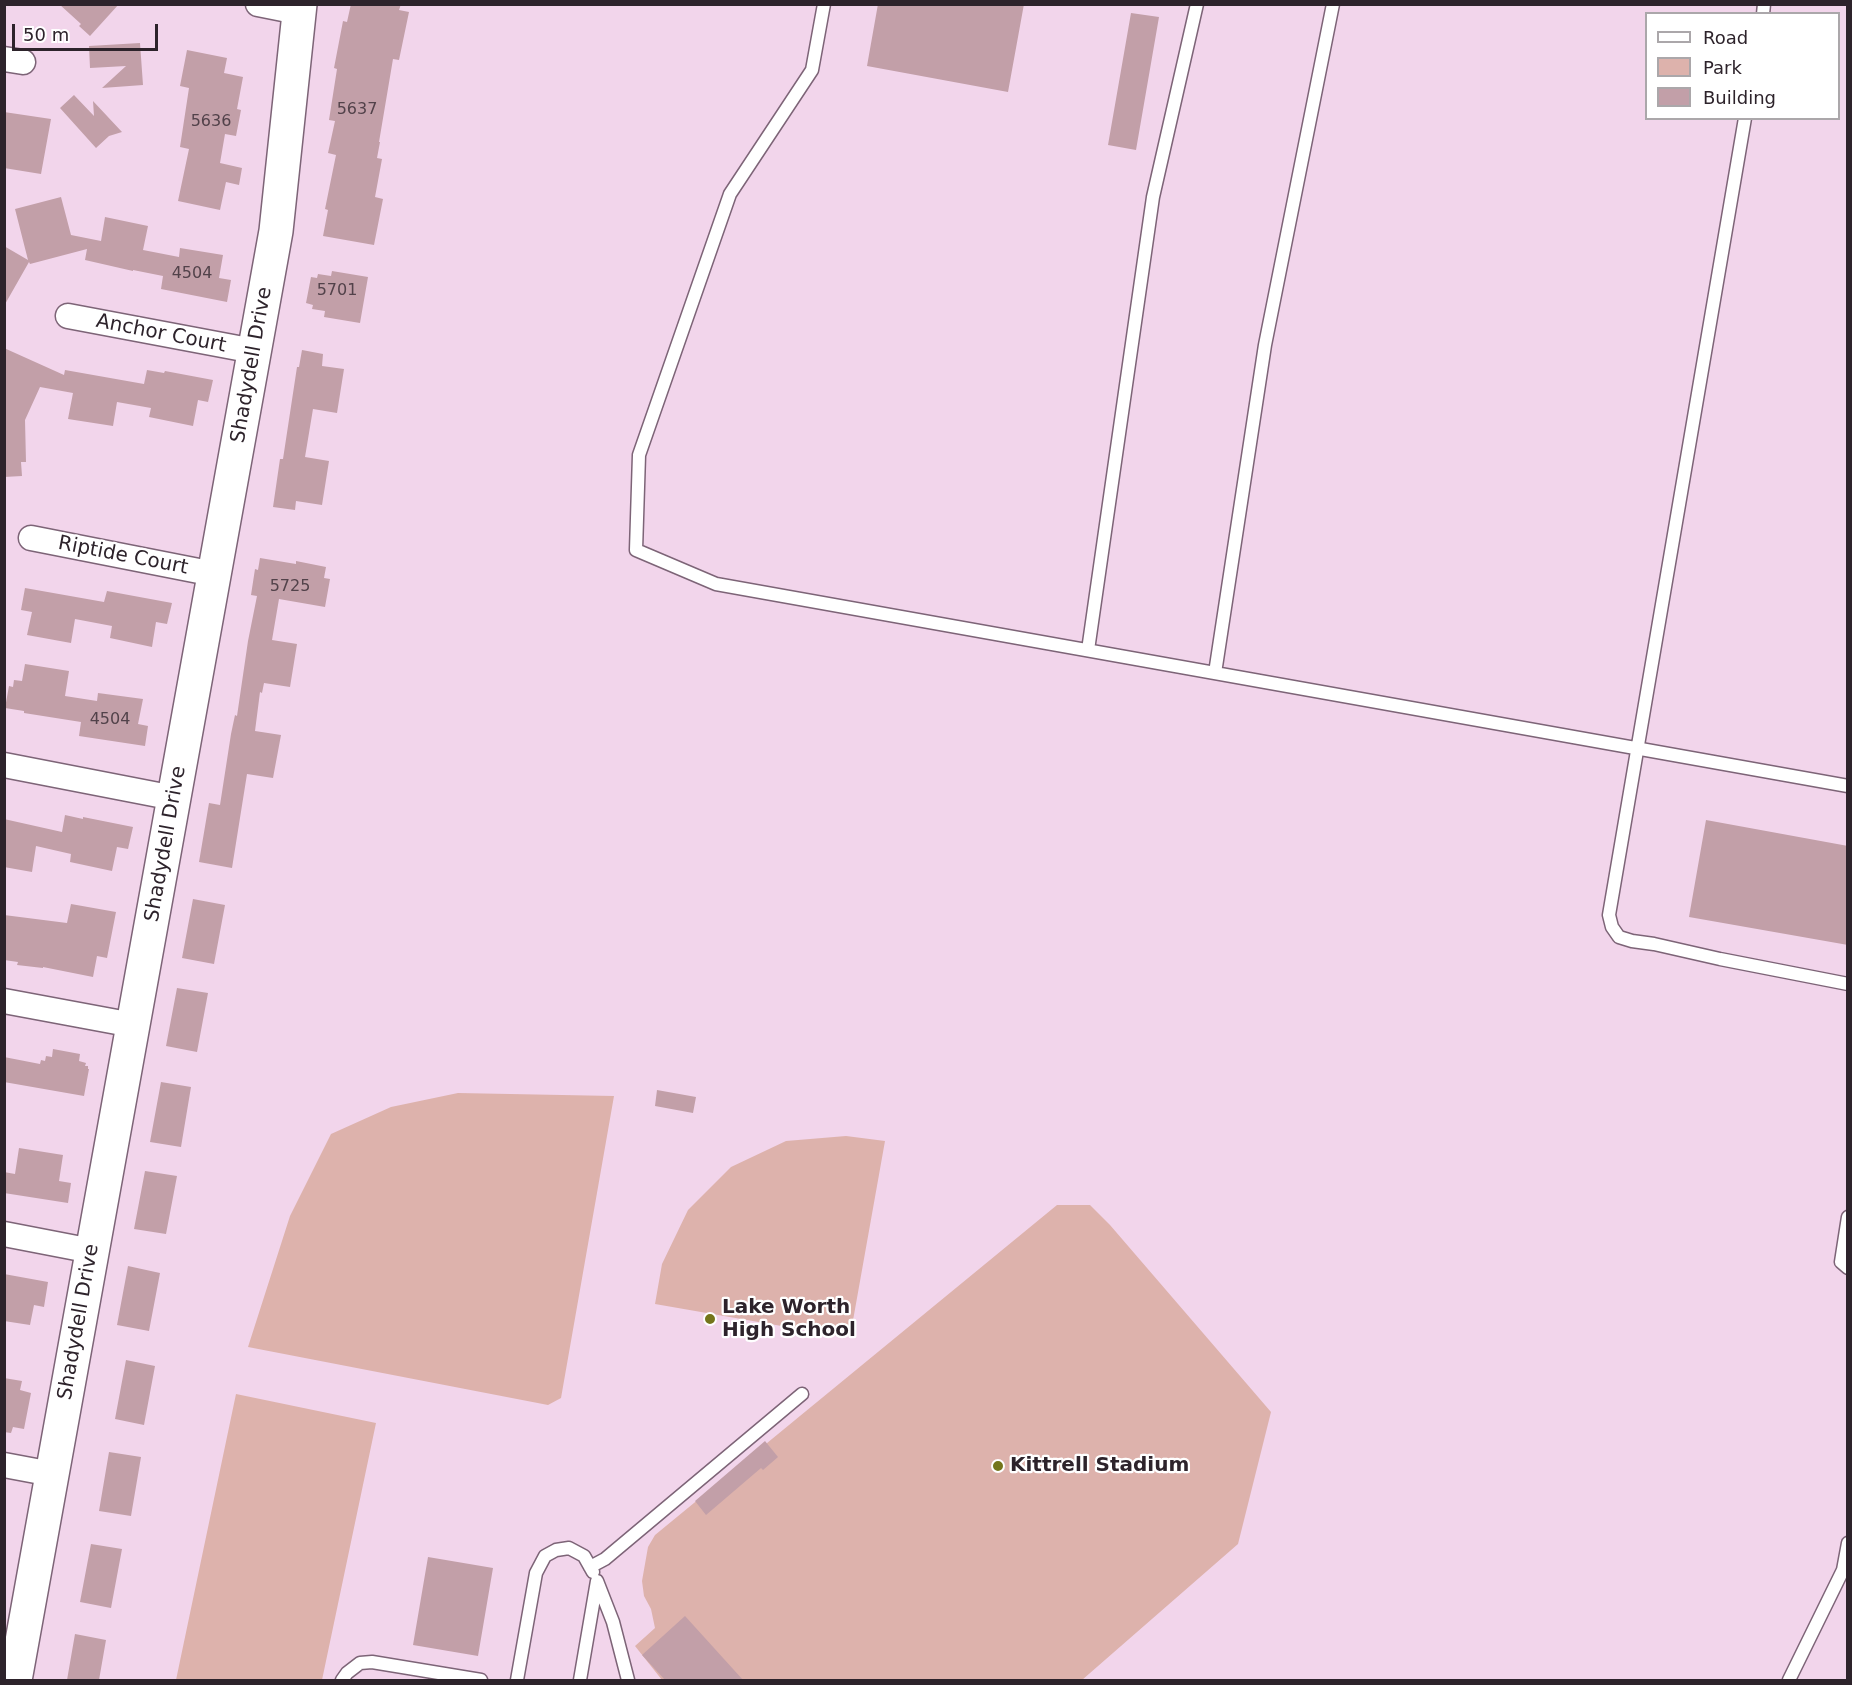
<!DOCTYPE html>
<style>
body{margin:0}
#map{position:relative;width:1852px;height:1685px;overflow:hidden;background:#f2d5eb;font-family:"DejaVu Sans",sans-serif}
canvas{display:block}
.frame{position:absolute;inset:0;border:6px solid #2d232b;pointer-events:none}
.legend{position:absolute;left:1645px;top:12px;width:195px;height:108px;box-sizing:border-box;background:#fff;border:2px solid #aba7aa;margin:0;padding:8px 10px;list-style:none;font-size:18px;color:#2d232b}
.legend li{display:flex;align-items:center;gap:12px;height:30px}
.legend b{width:30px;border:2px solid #aba7aa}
.scale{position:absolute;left:12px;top:24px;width:146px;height:27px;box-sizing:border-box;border:3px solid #2d232b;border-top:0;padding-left:8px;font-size:18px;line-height:21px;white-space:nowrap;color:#2d232b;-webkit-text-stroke:4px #fff;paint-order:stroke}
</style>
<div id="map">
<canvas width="1852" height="1685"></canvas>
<div class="frame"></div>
<ul class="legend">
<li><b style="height:8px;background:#fff"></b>Road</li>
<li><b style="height:16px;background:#ddb2ac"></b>Park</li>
<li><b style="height:16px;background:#c29fa8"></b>Building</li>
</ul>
<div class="scale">50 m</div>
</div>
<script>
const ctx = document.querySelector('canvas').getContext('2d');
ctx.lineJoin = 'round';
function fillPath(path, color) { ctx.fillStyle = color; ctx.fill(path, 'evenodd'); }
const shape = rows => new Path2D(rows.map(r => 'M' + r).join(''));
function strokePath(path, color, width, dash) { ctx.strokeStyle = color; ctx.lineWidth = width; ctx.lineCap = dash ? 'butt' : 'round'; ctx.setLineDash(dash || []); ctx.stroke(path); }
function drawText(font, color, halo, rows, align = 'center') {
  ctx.font = font + ' "DejaVu Sans",sans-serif'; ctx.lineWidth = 4.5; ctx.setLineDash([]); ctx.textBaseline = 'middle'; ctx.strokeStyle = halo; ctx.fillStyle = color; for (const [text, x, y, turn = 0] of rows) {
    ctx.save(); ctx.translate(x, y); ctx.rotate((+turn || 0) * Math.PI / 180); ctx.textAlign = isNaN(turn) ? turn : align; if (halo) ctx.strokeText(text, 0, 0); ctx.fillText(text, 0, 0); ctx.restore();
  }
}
const green = shape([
 [458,1093,614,1096,561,1398,548,1405,248,1347,290,1216,331,1134,391,1107],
 [846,1136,885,1141,852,1326,839,1336,655,1304,662,1264,688,1210,731,1167,786,1141],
 [1057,1205,1090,1205,1110,1225,1271,1412,1238,1544,1082,1680,662,1680,635,1646,655,1628,651,1609,644,1596,642,1581,648,1547,655,1535],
 [236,1394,376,1423,322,1680,176,1680]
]);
const building = shape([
 [59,4,119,4,90,36,79,26,81,24],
 [351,4,401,4,399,10,409,12,399,60,393,59,379,142,380,142,377,158,382,159,375,197,383,199,374,245,323,236,328,210,325,209,336,155,328,153,335,121,329,120,337,69,334,68,343,21,347,22],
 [878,4,1024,4,1008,92,867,66],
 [1131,13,1159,17,1136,150,1108,145],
 [140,43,143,85,102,88,126,66,90,68,89,46],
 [187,50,227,58,224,73,243,77,237,109,241,110,236,136,225,134,220,163,242,168,239,185,226,182,220,210,178,201,189,149,180,147,189,88,180,86],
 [74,95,94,116,93,101,122,132,109,136,96,148,60,108],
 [4,112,51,119,41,174,4,168],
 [61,197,71,235,101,241,105,217,148,226,143,250,179,257,180,248,223,255,219,278,231,280,227,302,161,289,163,276,133,270,133,271,85,260,87,249,30,264,29,262,4,306,4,246,28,260,15,209],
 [332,271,368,277,360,323,324,317,325,311,312,309,313,305,306,303,311,277,317,278,318,274,331,276],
 [4,348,64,375,65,370,144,384,147,370,164,373,165,371,213,380,208,402,198,400,193,426,149,417,151,408,117,402,113,426,68,419,73,393,40,387,25,420,26,462,21,462,22,476,4,477],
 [302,350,323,354,322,366,344,369,337,413,313,409,305,457,329,461,322,505,296,501,295,510,273,507,280,459,283,459,297,367,299,367],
 [260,558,296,564,296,561,326,567,324,578,330,579,325,607,279,599,272,640,297,644,290,687,264,683,262,693,260,692,255,731,281,735,273,778,247,774,232,868,199,862,209,803,220,805,231,734,235,715,237,716,248,641,257,596,251,595,255,569,258,570],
 [25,588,104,602,107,591,172,603,167,624,156,622,152,647,110,638,112,626,75,619,71,643,27,635,32,612,21,610],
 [25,664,69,671,65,696,97,701,98,693,143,699,138,724,148,726,145,746,79,736,81,722,24,713,24,711,5,708,9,686,13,687,14,680,22,681],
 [65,815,83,819,83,817,133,827,128,849,117,847,112,871,70,862,71,854,36,846,32,872,4,867,4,819,62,832],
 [1706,820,1848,846,1848,945,1689,917],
 [193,899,225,905,214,964,182,958],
 [71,904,116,912,107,958,97,956,93,977,43,967,43,968,17,965,18,962,4,960,4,915,67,923],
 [177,988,208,993,197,1052,166,1046],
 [53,1049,80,1054,79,1061,86,1063,85,1066,88,1066,88,1069,89,1069,84,1096,4,1082,4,1057,40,1064,41,1060,45,1061,46,1056,52,1057],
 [161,1082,191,1087,181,1147,150,1142],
 [657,1090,696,1097,693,1113,655,1106],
 [19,1148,63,1155,59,1181,71,1183,68,1203,4,1193,4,1172,15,1174],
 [145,1171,177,1176,166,1234,134,1229],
 [128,1266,160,1273,149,1331,117,1325],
 [4,1274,48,1282,44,1307,34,1305,30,1325,4,1321],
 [126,1360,155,1366,144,1425,115,1419],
 [4,1378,22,1381,20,1390,31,1393,24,1429,13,1427,11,1433,4,1432],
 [765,1441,778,1457,763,1470,761,1468,706,1515,695,1501],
 [109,1452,141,1457,131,1516,99,1511],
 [91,1544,122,1549,111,1608,80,1602],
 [428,1557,493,1568,478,1656,413,1645],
 [685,1616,743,1680,665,1680,642,1655],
 [75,1634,106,1640,99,1680,67,1680]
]);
const lane = shape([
 [824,4,812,70,730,194,639,455,636,550,716,584,1848,786],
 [1763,14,1764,4],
 [1745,118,1609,915,1612,927,1619,937,1632,941,1654,944,1720,959,1848,984],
 [1088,650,1153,197,1197,4],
 [1215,673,1265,345,1333,4],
 [1848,1217,1841,1262,1848,1268],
 [590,1567,605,1559,802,1394],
 [342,1680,347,1673,360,1663,372,1662,481,1680],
 [517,1680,536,1573,545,1556,556,1550,569,1548,584,1556,593,1572],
 [580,1680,597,1581,613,1622,628,1680],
 [1789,1680,1843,1570,1848,1543]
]);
const street = shape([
 [258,4,298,12],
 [4,59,23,62],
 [68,316,254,351],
 [31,538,214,574],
 [4,765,174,798],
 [4,1001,133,1025],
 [4,1234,92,1251],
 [4,1465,52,1474]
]);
const secondary = shape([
 [15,1680,276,231,300,4]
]);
const markers = [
 [710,1319,6,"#74751b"],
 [998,1466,6,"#74751b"]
];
const numberNames = [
 ["5637",357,110],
 ["5636",211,122],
 ["4504",192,274],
 ["5701",337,291],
 ["5725",290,587],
 ["4504",110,720]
];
const streetNames = [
 ["Anchor Court",161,334,11],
 ["Shadydell Drive",252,365,-80],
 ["Riptide Court",123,556,11],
 ["Shadydell Drive",166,844,-80],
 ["Shadydell Drive",79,1322,-80]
];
const poiNames = [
 ["Lake Worth",722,1308],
 ["High School",722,1331],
 ["Kittrell Stadium",1010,1466]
];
fillPath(green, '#ddb2ac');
fillPath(building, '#c29fa8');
strokePath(lane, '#7d6477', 15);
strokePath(street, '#7d6477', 27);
strokePath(secondary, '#7d6477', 36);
strokePath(lane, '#fff', 12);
strokePath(street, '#fff', 24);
strokePath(secondary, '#fff', 33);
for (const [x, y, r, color] of markers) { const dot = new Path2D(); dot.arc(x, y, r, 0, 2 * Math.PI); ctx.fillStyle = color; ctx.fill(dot); strokePath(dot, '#fff', 2); }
drawText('16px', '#52424a', null, numberNames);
drawText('20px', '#2d232b', '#fff', streetNames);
drawText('bold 20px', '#2d232b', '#fff', poiNames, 'left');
</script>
